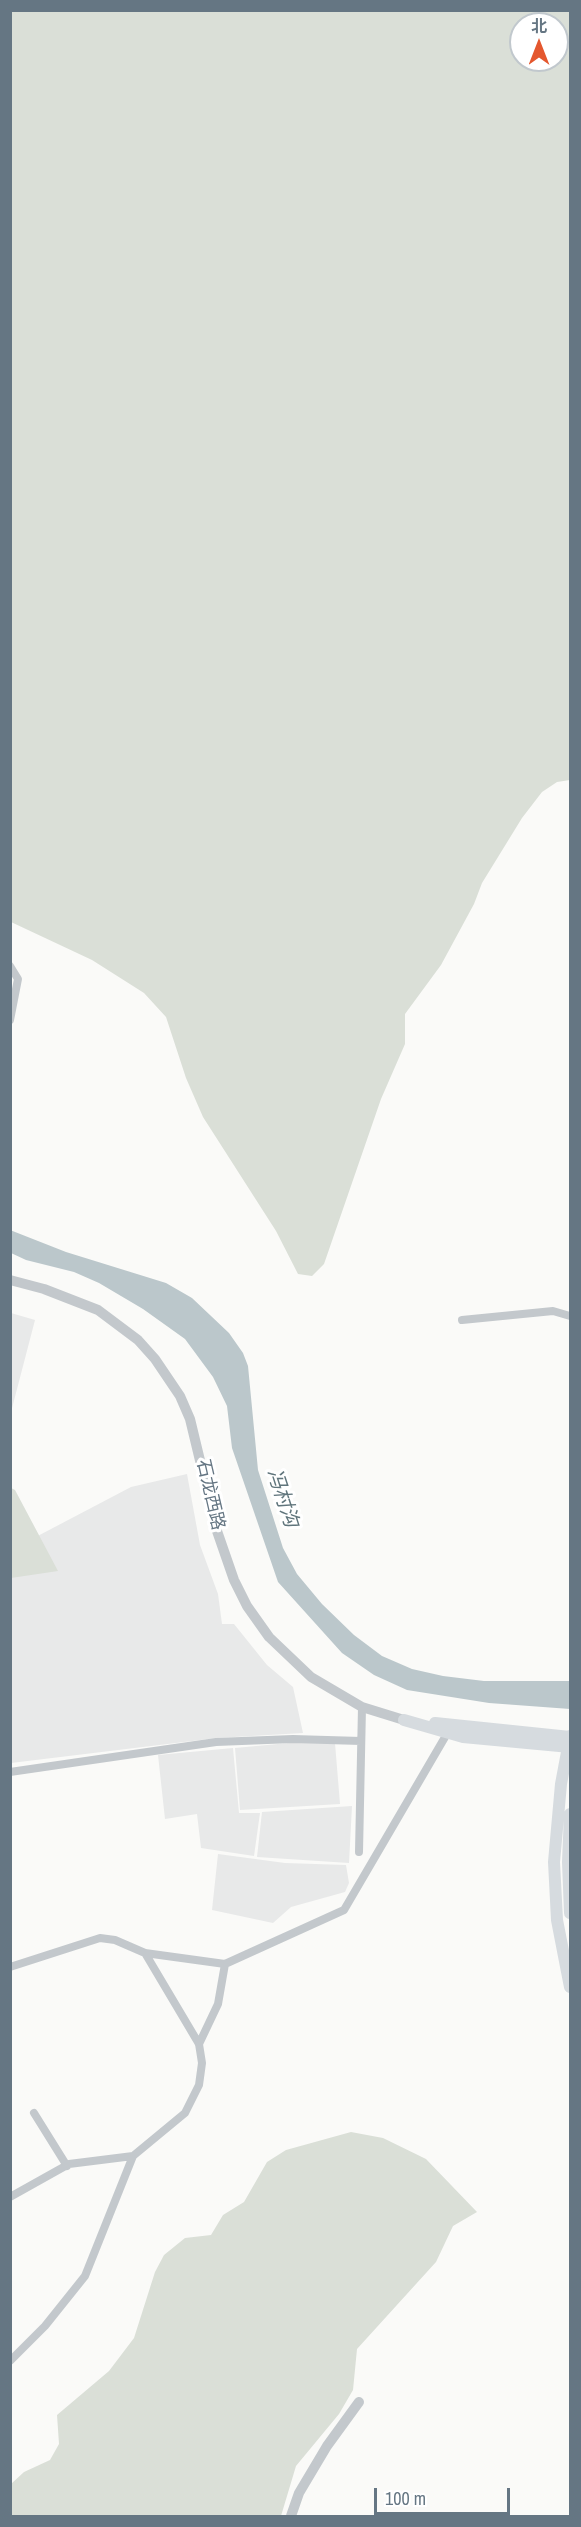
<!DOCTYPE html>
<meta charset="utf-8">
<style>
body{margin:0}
#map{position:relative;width:581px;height:2527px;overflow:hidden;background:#fafaf8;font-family:"Archivo Narrow","Noto Sans SC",sans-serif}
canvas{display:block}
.frame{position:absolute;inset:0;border:12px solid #657683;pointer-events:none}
.north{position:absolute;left:509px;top:12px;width:60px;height:60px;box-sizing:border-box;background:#fff;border:2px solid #c1c8cd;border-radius:50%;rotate:0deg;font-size:16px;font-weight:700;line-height:24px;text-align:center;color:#657683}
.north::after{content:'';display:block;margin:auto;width:21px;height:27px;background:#e4572e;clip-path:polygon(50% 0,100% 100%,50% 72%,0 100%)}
.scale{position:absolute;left:374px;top:2488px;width:136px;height:27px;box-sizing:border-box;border:3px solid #657683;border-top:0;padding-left:8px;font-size:18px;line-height:21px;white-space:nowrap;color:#657683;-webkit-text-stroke:4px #fff;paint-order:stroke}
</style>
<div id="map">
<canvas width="581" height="2527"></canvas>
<div class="frame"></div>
<div class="north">北</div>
<div class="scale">100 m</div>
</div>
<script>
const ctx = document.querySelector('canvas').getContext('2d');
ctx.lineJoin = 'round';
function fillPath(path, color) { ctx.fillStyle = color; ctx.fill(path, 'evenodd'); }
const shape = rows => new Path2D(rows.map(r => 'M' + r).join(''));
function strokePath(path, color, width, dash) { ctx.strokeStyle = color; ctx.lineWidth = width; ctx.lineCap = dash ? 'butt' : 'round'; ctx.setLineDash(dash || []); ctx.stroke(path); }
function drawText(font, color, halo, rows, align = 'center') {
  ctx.font = font + ' "Archivo Narrow","Noto Sans SC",sans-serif'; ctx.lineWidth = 6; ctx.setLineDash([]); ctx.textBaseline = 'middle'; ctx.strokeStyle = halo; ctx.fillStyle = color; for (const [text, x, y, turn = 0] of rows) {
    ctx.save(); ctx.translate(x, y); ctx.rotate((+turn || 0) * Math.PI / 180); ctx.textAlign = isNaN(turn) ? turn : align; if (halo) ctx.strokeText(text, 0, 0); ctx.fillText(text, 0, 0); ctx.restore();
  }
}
const built = shape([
 [11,1313,35,1320,11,1412,10,1313],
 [187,1474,200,1545,218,1594,222,1624,234,1624,267,1665,293,1687,303,1733,217,1738,11,1763,11,1550,131,1487],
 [299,1742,335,1743,340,1804,240,1810,235,1748],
 [233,1748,239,1813,260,1813,254,1856,201,1848,197,1814,165,1819,158,1755],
 [352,1806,349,1863,257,1857,262,1812],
 [218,1854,285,1863,346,1865,349,1883,345,1892,291,1907,273,1923,212,1910]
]);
const green = shape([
 [10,11,570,11,570,780,557,782,542,792,522,818,482,883,474,904,441,965,405,1014,405,1044,381,1099,324,1264,312,1276,298,1274,276,1231,203,1117,186,1078,166,1017,144,993,92,960,11,922],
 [521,24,557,24,557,60,521,60],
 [11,1488,15,1490,58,1571,11,1578],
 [351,2132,383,2138,426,2159,477,2212,453,2226,436,2262,357,2349,353,2390,339,2414,296,2466,281,2516,11,2516,11,2484,24,2472,50,2460,59,2444,57,2415,109,2371,134,2338,155,2272,164,2255,185,2238,211,2235,223,2215,244,2202,267,2162,286,2150]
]);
const water = shape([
 [10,1230,66,1252,166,1283,192,1298,229,1333,243,1353,248,1366,258,1470,283,1548,297,1574,322,1604,354,1635,382,1656,412,1669,443,1676,484,1681,570,1681,570,1709,489,1703,407,1690,374,1675,342,1653,278,1582,232,1448,227,1406,213,1377,185,1339,143,1309,99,1283,74,1272,26,1260,11,1253]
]);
const minor = shape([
 [10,966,18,979,10,1020],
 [462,1320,553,1311,570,1316],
 [10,1772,216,1742,293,1739,361,1741],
 [359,1852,362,1707],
 [225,1964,344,1910,448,1732],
 [10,1967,100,1938,115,1940,145,1953,225,1964,218,2004,199,2044],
 [34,2113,67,2166],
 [10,2197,69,2164,133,2156],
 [10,2361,45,2326,85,2276,133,2156,185,2113,199,2085,202,2063,199,2044,145,1953]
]);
const tertiary = shape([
 [10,1280,44,1289,98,1310,138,1340,155,1359,180,1396,190,1419,217,1531,234,1580,247,1606,269,1637,311,1677,362,1707,404,1720],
 [291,2516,299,2493,327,2446,359,2402]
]);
const secondary = shape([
 [404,1720,463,1737,570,1747],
 [435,1723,570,1737],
 [570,1736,561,1784,554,1862,557,1920,570,1987],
 [570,1814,568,1862,570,1913]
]);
const streetNames = [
 ["石龙西路",210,1495,77]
];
const waterNames = [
 ["冯村沟",282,1498,72]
];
fillPath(built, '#e8e9e9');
fillPath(green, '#dadfd7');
fillPath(water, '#bbc7cb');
strokePath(minor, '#c3c8cc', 8);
strokePath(tertiary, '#c3c8cc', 10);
strokePath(secondary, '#d6dbdf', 12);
drawText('18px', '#657683', '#fff', streetNames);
drawText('italic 20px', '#60757c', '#fff', waterNames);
</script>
